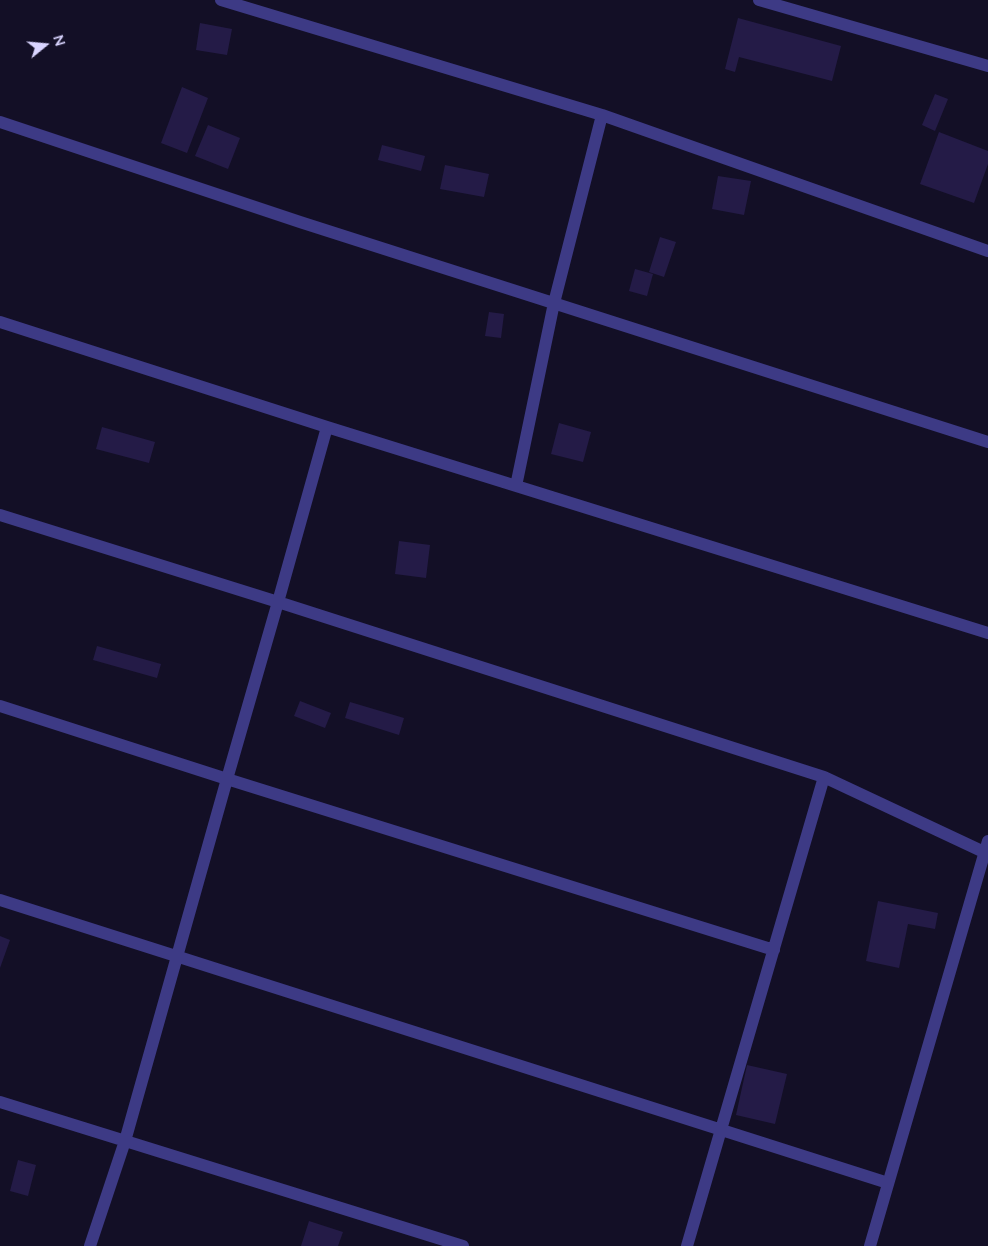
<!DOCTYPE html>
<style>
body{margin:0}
#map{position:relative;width:988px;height:1246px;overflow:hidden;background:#130f26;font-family:Lato,sans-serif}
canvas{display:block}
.north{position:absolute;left:20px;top:20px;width:50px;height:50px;-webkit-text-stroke:4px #130f26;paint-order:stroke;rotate:73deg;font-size:14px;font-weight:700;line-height:20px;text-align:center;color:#d9d4ff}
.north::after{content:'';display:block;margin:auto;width:18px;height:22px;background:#d9d4ff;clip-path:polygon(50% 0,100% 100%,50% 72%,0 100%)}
</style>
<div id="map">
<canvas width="988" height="1246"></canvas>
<div class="north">N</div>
</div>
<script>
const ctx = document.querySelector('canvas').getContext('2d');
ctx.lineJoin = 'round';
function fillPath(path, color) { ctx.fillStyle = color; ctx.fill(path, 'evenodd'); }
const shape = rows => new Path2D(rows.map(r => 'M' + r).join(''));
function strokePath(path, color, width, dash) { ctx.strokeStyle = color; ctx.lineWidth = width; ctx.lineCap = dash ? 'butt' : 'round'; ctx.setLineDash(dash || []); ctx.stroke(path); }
const building = shape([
 [738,18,841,46,832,81,739,57,735,72,725,69],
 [200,23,232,29,227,55,196,50],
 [182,87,208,98,187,153,161,143],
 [935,94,948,99,935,131,922,125],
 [208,125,240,138,228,169,195,156],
 [939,132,988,151,988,164,974,203,920,184],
 [382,145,425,156,421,171,378,160],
 [445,165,489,174,484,197,440,189],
 [718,176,751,181,744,215,712,209],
 [660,237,676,242,664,277,649,272],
 [635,269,653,274,647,296,629,291],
 [489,312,504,314,501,338,485,336],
 [559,423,591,432,583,462,551,454],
 [102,427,155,442,149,463,96,449],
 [399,541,430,545,426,578,395,574],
 [97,646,161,664,157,678,93,660],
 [300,701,331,713,325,728,294,716],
 [350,702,404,718,399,735,345,718],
 [878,901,938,913,935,929,908,924,899,968,866,961],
 [0,936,10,940,0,968],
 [747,1065,787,1074,775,1124,736,1115],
 [18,1160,36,1165,28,1196,10,1191],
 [309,1221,343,1232,338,1246,301,1246]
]);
const minor = shape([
 [221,0,602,115,988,251],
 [759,0,988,66],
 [0,122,300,222,988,442],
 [0,322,327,427,988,633],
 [516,486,554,303,602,115],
 [0,515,278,602,824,777,988,854],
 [0,706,227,779,774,950],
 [0,900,888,1183],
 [0,1102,463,1246],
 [90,1246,125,1141,227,779,278,602,327,427],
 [687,1246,824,777],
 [870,1246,988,841]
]);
fillPath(building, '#241b47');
strokePath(minor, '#3d3a85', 12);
</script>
